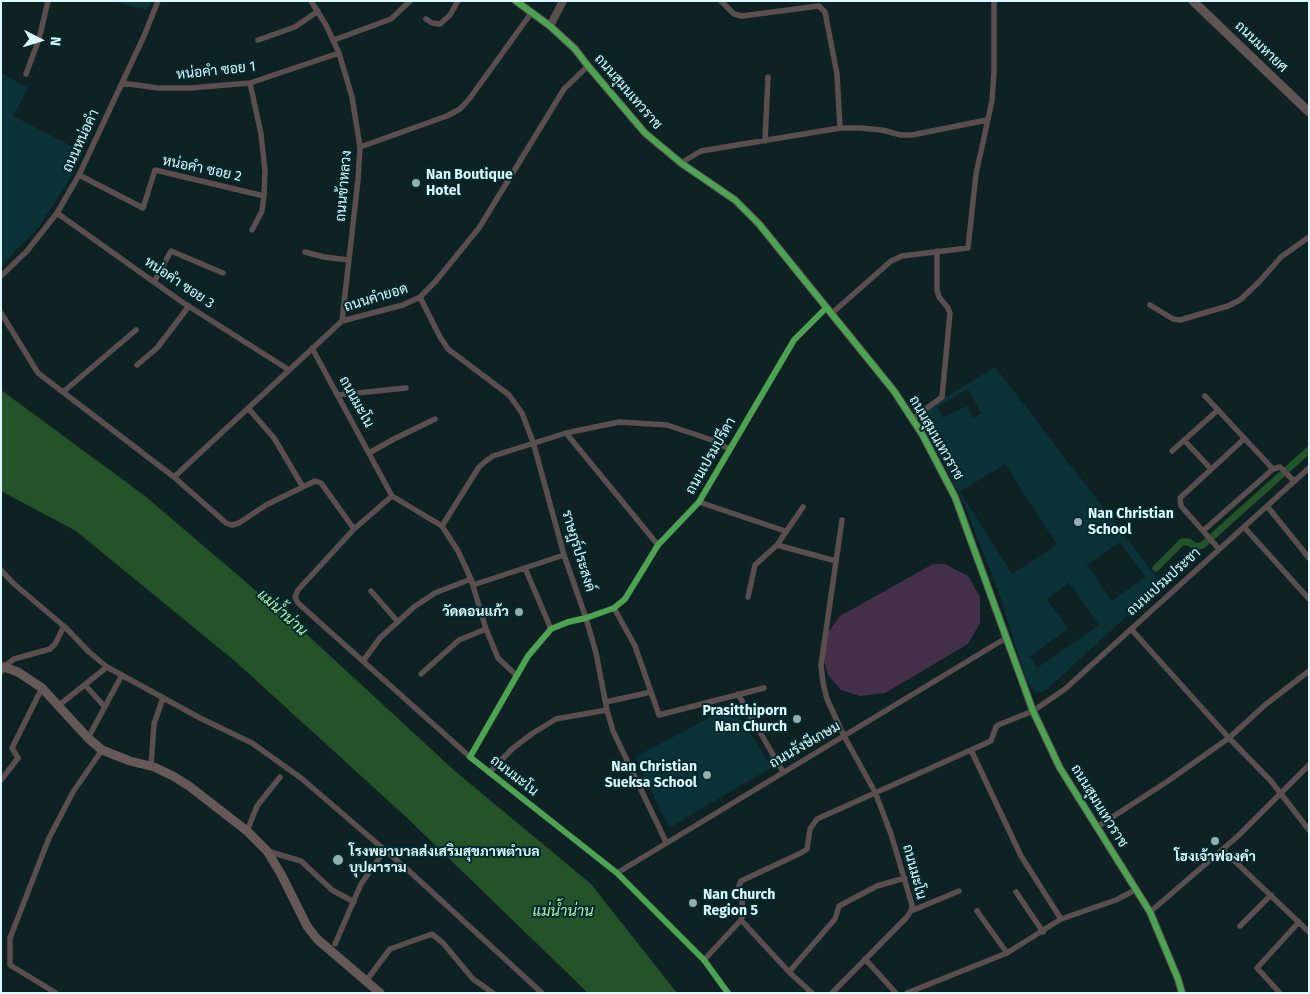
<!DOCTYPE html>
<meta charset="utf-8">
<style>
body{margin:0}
#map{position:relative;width:1310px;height:994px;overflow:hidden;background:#0e2224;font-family:"Fira Sans",sans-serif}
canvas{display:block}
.frame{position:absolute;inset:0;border:2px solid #dcf9fd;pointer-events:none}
.north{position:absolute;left:15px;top:15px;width:50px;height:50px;-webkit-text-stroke:4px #042a2e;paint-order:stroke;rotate:95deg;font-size:14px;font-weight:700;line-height:20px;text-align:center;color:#dcf9fd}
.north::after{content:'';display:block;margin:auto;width:18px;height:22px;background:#dcf9fd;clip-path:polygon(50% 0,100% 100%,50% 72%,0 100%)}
</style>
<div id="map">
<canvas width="1310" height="994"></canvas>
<div class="frame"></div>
<div class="north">N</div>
</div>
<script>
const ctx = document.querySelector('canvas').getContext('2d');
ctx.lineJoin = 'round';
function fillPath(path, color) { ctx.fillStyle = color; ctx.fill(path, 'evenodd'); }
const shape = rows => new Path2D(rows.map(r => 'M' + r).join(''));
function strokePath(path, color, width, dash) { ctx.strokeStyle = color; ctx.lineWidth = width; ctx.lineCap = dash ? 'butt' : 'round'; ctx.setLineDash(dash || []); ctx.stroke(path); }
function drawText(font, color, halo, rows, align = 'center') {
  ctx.font = font + ' "Fira Sans",Sarabun,sans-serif'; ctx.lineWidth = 4; ctx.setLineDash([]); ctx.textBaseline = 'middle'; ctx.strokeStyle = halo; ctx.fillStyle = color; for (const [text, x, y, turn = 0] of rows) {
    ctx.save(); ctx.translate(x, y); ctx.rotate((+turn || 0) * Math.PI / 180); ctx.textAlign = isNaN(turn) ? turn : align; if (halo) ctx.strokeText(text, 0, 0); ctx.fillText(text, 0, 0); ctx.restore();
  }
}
const built = shape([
 [113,1,151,1,147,10],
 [1,73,28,88,13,116,83,152,72,175,39,227,1,266],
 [995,367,1162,584,1044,692,1035,692,1027,682,1000,596,964,503,943,462,915,416],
 [968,389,981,413,973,418,967,406,943,418,937,407],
 [1005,464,1057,545,1012,574,960,492],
 [1120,542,1145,577,1112,601,1087,565],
 [1069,583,1099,625,1037,668,1030,656,1068,629,1047,599],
 [732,706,772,767,669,828,635,757]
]);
const green = shape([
 [933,564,945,564,968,576,980,597,980,623,968,644,885,693,860,696,841,690,828,675,823,657,826,635,840,616]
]);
const water = shape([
 [1,390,145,496,302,630,456,772,591,884,677,993,588,993,405,816,236,662,76,531,1,491]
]);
const canal = shape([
 [1156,568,1182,542,1189,542,1196,547,1203,545,1309,450]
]);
const minor = shape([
 [311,1,326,25,339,53,352,97,360,147,358,180,342,321],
 [721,1,734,14,742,16,819,6,825,12,837,74,840,128],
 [426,19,432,23,440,24,450,15,458,1],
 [258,40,295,27,318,11],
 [334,40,391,19,410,1],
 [26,74,39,39,48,1],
 [122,83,158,88,190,88,250,83,339,53],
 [250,83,261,134,265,171,264,196,262,211,252,230],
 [765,141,768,77],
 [360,147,447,116,460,109,470,98,532,12],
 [681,163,701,151,840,128,860,128,882,130,901,135,912,135,987,120],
 [79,175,143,208,155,170,264,196],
 [57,213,182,302,289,370],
 [305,252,324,257,349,260],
 [1,276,27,251,57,213,79,175,144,36,158,1],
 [154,282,171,251,223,273],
 [420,297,440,337,448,349,509,395,522,413,533,442,564,555,586,618,596,653,607,710,613,731,666,842],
 [1150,305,1173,319,1180,320,1228,306,1240,300,1259,282,1281,257,1309,237],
 [1,313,38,373,174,477,226,523,232,525,239,523,266,505,315,481,321,483,354,529],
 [831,314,891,261,902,256,968,248,976,174,992,101,994,71,994,1],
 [312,348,392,496,442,526,458,551,471,579,486,629,498,658,516,675],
 [137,365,157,348,189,306],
 [63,392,136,330],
 [337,395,406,388],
 [1205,396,1273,469],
 [248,408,274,438,303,487],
 [912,419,942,397,950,313,948,308,939,297,937,290,937,251],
 [566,433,658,545],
 [1184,440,1211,469],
 [1172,451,1218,410],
 [369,453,394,439,435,419],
 [174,477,342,321,403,305,420,297,435,282,479,228,564,89,588,66],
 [392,496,354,529,298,590,295,597,298,603,470,757],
 [699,502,785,531],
 [1267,506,1309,558],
 [442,526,479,467,486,461,493,456,566,433,619,422,667,425,712,440,729,449],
 [1244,527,1309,599],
 [1203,531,1273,469,1280,467,1294,481],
 [777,545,836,561],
 [1219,549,1181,506,1180,498,1244,439],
 [525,568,551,629],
 [1,570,13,583,66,628,89,652,107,667,200,718,252,743,301,778,408,870,542,993],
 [473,585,564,555],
 [371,591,398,622],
 [748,597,755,565,777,545,803,507],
 [614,608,635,646,659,715,764,688],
 [1131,629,1229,738,1271,781,1309,830],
 [363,661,380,638,414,607,435,593,471,579],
 [1,672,4,667,14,659,50,649,55,644,64,626],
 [421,674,459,640,486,629],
 [85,685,105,707],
 [738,694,783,772],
 [606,702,651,692],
 [58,706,107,667],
 [88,738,122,675],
 [971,750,1021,856,1061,919],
 [151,766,154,724,163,698],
 [489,773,512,749,533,733,556,719,607,710],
 [1,780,18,758,12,748,42,688],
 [1097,827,1168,781,1229,738,1265,705,1309,671],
 [247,831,257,806,280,777],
 [1223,850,1309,932],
 [267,851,301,861,332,890,354,902],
 [617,873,1006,638],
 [1016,892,1043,932],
 [911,911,959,891],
 [977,911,1007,953],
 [1150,912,1238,836,1309,765],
 [741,920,789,972,812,993],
 [1240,926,1271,895],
 [335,944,361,884,385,850],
 [865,959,896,993],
 [704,960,741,920,744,913,739,886,741,881,801,853,807,849,810,829,817,819,991,741,996,727,998,725,1033,711,1065,689,1309,468],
 [789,972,835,919,839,906,877,886,905,878],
 [366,981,390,949,432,934,443,943,473,979,493,993],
 [56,993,10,965,10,938,49,838,73,792,102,750],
 [728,993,704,960,617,873,470,757,528,656,551,629,568,622,586,618,614,608,625,599,658,545,699,502,794,340,826,308],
 [832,993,906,918,911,911,912,905,891,834,875,792,844,736,827,699,823,683,821,665,842,520],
 [907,993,1007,953,1061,919,1116,900,1137,889],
 [1280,993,1257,968,1299,922]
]);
const tertiary = shape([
 [516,1,550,26,575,49,588,66,645,133,681,163,735,200,759,224,894,391,922,434,955,497,1033,711,1060,768,1150,912,1178,979,1182,993],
 [550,26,563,1]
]);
const secondary = shape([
 [1,666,18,672,42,688,88,738,102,750,130,761,154,767,173,776,189,786,247,831,267,851,281,874,307,926,317,939,380,993]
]);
const primary = shape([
 [1193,1,1309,112]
]);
const cycleway = shape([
 [516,1,550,26,575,49,588,66,645,133,681,163,735,200,759,224,894,391,922,434,955,497,1033,711,1060,768,1150,912,1178,979,1182,993],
 [728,993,704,960,617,873,470,757,528,656,551,629,568,622,586,618,614,608,625,599,658,545,699,502,794,340,826,308]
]);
const markers = [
 [416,183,5,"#94aeb1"],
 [1078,522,5,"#94aeb1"],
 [519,612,5,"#94aeb1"],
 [797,719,5,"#94aeb1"],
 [707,775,5,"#94aeb1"],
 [1215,841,5,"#94aeb1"],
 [338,860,6,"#94aeb1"],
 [693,903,5,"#94aeb1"]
];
const streetNames = [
 ["ถนนมหายศ",1261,47,44],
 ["หน่อคำ ซอย 1",216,71,-6],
 ["ถนนสุมนเทวราช",628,92,49],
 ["ถนนหน่อคำ",81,141,-65],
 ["หน่อคำ ซอย 2",202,169,12],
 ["ถนนข้าหลวง",344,186,-85],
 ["หน่อคำ ซอย 3",179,283,34],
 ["ถนนคำยอด",376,298,-17],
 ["ถนนมะโน",356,402,61],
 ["ถนนสุมนเทวราช",936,438,60],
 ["ถนนเปรมปรีดา",711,456,-60],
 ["ราษฎร์ประสงค์",578,551,73],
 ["ถนนเปรมประชา",1164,582,-42],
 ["ถนนรังษีเกษม",805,745,-30],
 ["ถนนมะโน",514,776,38],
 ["ถนนสุมนเทวราช",1099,806,58],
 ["ถนนมะโน",914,872,75]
];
const poiNames = [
 ["Nan Boutique",426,175],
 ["Hotel",426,191],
 ["Nan Christian",1088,514],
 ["School",1088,530],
 ["วัดดอนแก้ว",509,612,"right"],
 ["Prasitthiporn",787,711,"right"],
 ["Nan Church",787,727,"right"],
 ["Nan Christian",697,767,"right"],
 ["Sueksa School",697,783,"right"],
 ["โรงพยาบาลส่งเสริมสุขภาพตำบล",349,852],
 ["บุปผาราม",349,868],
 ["โฮงเจ้าฟองคำ",1215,857,"center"],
 ["Nan Church",703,895],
 ["Region 5",703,911]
];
const waterNames = [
 ["แม่น้ำน่าน",282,613,42],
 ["แม่น้ำน่าน",563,912]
];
fillPath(built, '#0b3236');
fillPath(green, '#453049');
fillPath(water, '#245229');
strokePath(canal, '#245229', 7);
strokePath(minor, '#5a4e4e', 5.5);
strokePath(tertiary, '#5a4e4e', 8);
strokePath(secondary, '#665856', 9);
strokePath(primary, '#615554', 9);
strokePath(cycleway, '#4ca352', 6);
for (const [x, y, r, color] of markers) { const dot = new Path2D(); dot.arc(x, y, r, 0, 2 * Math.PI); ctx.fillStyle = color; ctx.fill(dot); strokePath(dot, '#042a2e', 2); }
drawText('14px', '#dcf9fd', '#042a2e', streetNames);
drawText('bold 14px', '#dcf9fd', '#042a2e', poiNames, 'left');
drawText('italic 15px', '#a9f2ac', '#042a2e', waterNames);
</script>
